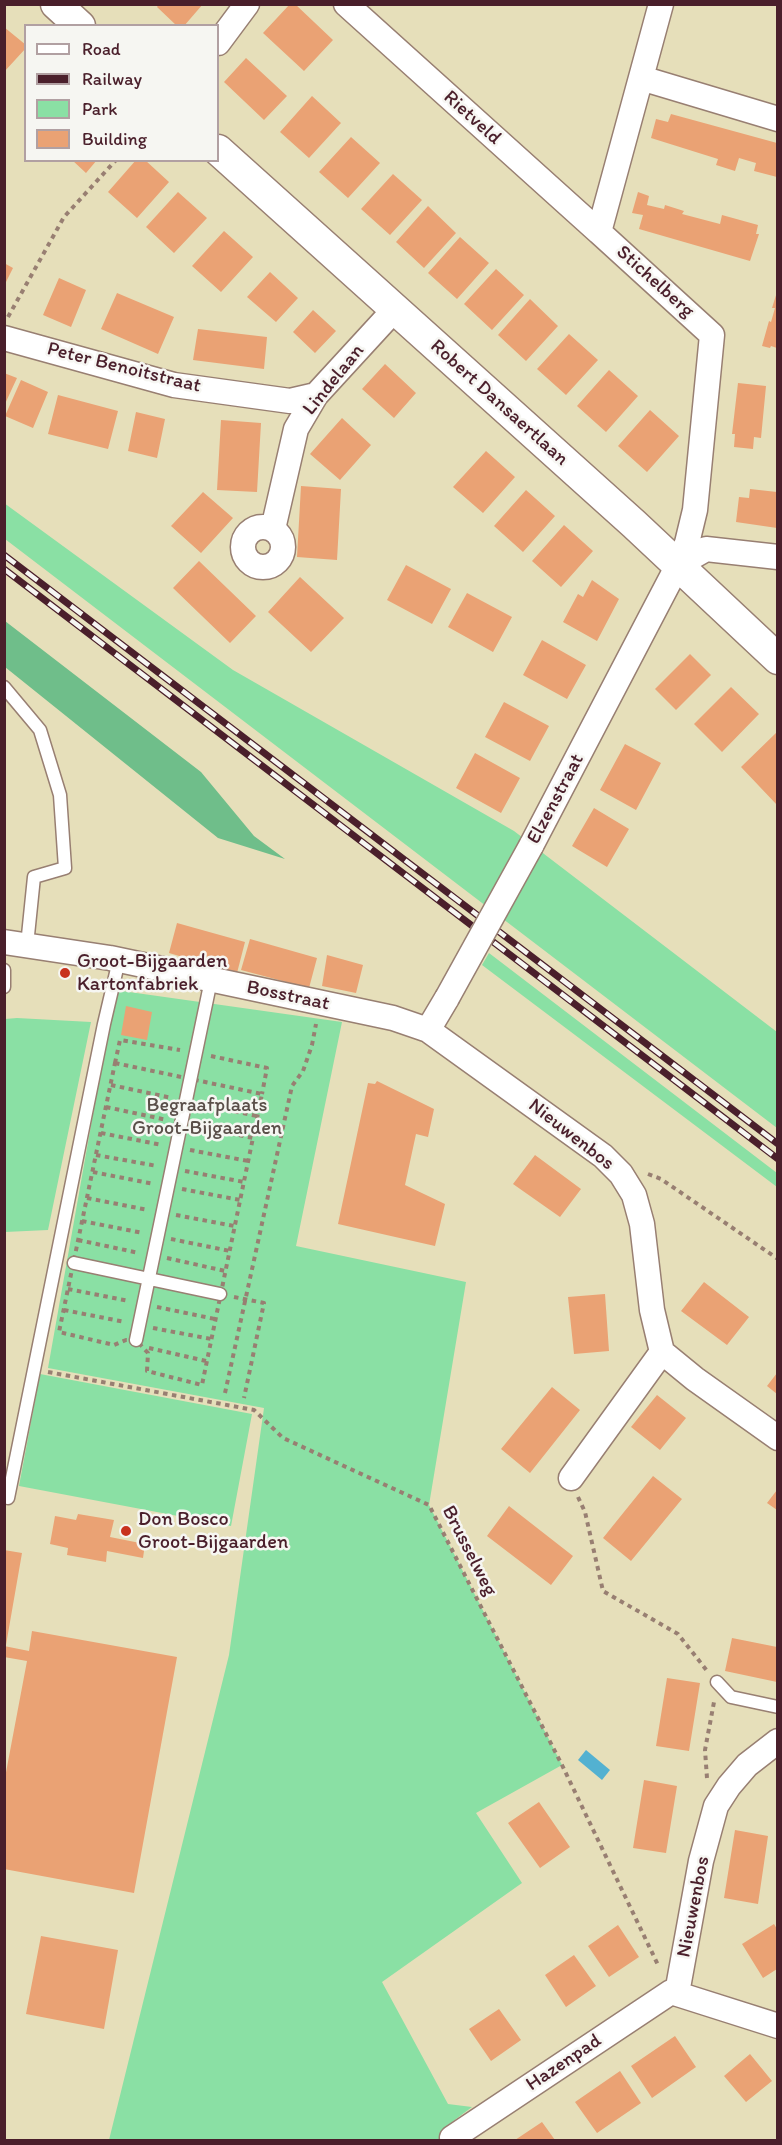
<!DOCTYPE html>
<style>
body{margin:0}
#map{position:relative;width:782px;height:2145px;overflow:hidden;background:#e6dfba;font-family:Itim,sans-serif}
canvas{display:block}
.frame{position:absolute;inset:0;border:6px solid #4a1f2b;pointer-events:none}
.legend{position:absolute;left:24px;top:24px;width:195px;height:138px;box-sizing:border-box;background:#f6f6f2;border:2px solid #b1a0a2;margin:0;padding:8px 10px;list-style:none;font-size:18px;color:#4a1f2b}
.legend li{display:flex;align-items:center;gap:12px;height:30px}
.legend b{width:30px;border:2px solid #b1a0a2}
</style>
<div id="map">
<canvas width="782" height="2145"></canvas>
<div class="frame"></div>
<ul class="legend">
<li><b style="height:8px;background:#fff"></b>Road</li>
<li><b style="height:8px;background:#4a1f2b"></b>Railway</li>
<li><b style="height:16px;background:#8ae0a4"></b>Park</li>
<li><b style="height:16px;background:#eaa274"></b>Building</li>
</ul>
</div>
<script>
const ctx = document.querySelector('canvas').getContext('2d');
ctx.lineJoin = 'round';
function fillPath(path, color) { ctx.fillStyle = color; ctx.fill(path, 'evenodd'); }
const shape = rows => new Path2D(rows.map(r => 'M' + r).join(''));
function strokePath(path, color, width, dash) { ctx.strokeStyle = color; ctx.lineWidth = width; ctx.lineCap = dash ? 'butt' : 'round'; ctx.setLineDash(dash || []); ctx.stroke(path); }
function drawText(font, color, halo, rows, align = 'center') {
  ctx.font = font + ' Itim,sans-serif'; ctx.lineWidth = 5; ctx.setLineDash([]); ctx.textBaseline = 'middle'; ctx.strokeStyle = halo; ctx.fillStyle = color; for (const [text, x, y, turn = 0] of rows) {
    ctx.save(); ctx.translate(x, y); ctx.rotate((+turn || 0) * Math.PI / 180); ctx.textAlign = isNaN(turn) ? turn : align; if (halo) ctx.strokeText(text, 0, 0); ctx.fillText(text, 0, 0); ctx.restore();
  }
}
const green = shape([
 [4,503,233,670,514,831,777,1032,777,1128,5,539],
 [489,953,777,1173,777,1187,482,965],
 [115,990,342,1022,296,1246,466,1282,429,1505,562,1765,476,1813,522,1883,382,1982,448,2104,472,2107,444,2128,441,2140,109,2140,229,1655,264,1408,48,1368],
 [17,1018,91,1022,48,1230,5,1232,5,1019],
 [5,1257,6,1450,4,1450],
 [40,1374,252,1414,231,1526,19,1486]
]);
const forest = shape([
 [5,621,201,772,254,836,285,859,218,838,5,667]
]);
const water = shape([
 [586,1750,610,1770,602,1780,578,1760]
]);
const building = shape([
 [159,4,203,4,184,26,177,26,157,7],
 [290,4,295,4,333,40,304,71,263,33],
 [4,27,26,45,26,48,4,72],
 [246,58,287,96,264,120,224,82],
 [312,96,341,123,309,158,280,132],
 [671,114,777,143,777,177,754,171,756,163,739,158,735,171,716,165,718,159,651,138,656,119,668,122],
 [351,137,380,163,348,198,319,172],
 [72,160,97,160,86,173],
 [136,160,145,160,169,182,137,218,108,192],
 [393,174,422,200,390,235,361,209],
 [178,192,207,218,174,253,146,227],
 [638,192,649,196,647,205,664,209,665,205,684,211,682,214,720,224,722,215,758,225,756,234,759,234,750,261,639,229,643,215,632,213],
 [428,206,456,233,424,268,396,242],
 [224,231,253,257,221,292,192,266],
 [460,237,489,263,457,299,428,273],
 [4,263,13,268,4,286],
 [496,269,524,295,492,330,464,304],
 [270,272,298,298,276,322,247,297],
 [59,278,86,290,71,327,43,315],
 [777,292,777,348,771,346,770,348,762,346,769,321,771,322,775,308,772,308],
 [117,293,174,317,158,354,101,329],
 [530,299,558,326,526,361,498,335],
 [313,310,336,331,315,353,293,332],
 [198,329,267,337,264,369,193,360],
 [569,334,598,360,566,395,537,369],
 [385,364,416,393,394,418,362,389],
 [609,370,638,396,606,432,577,406],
 [4,373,17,378,4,406],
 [21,380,48,392,33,428,5,416],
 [738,383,766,386,761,438,754,437,753,449,734,447,735,434,732,434],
 [58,395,118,411,108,449,48,434],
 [650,410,679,436,647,472,618,446],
 [136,412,165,419,157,458,128,451],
 [342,418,371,445,340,480,310,454],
 [221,420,261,423,257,492,217,490],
 [486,451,515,477,483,513,453,487],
 [301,486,341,489,337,560,297,557],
 [750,489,777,492,777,528,736,522,739,497,749,498],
 [526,490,555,516,523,552,494,526],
 [203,492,233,518,201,553,171,526],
 [564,525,593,551,561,587,532,561],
 [199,561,256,616,230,643,173,588],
 [406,565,451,589,432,624,387,600],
 [300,577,344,618,311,652,268,612],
 [592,580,619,599,597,641,563,622,578,594,583,597],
 [467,593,512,617,493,652,448,627],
 [542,640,586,665,567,699,523,675],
 [690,654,711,675,676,710,655,689],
 [731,687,759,714,722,752,694,724],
 [504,702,549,726,530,761,485,737],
 [777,732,777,805,741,767],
 [625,744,661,763,636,810,600,790],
 [475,753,520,778,501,813,456,788],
 [594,808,629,829,607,867,572,846],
 [177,923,245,942,237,973,169,953],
 [250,939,317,958,309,988,241,970],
 [327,955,363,965,356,993,322,986],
 [126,1006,152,1012,147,1040,121,1035],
 [377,1081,434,1109,428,1137,416,1134,405,1185,445,1204,435,1246,338,1224,368,1083,375,1084],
 [535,1155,581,1189,560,1217,513,1184],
 [704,1282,749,1317,727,1345,681,1311],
 [605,1294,609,1351,574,1354,568,1297],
 [777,1373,777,1394,767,1386],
 [552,1387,580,1410,530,1473,501,1449],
 [657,1395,686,1418,660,1450,631,1427],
 [653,1476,682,1499,631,1561,603,1538],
 [777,1490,777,1510,767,1503],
 [509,1506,573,1556,551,1585,487,1536],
 [78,1514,114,1520,110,1537,145,1544,143,1558,107,1551,106,1562,67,1555,68,1548,50,1544,55,1516,76,1520],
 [4,1550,22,1553,6,1645,4,1645],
 [32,1631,177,1657,134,1893,4,1869,4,1783,27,1661,4,1657,4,1646,29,1651],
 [732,1638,777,1647,777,1682,725,1671],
 [667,1678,700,1683,689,1751,656,1746],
 [644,1780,677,1786,666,1853,633,1848],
 [539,1802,570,1847,540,1868,508,1823],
 [735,1830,768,1836,758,1904,724,1898],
 [774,1924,777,1929,777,1969,763,1978,742,1944],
 [618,1925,639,1957,609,1977,588,1946],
 [41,1936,118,1950,104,2029,26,2014],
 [574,1955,596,1986,566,2007,545,1975],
 [499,2009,521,2040,491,2061,469,2029],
 [675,2036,696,2067,652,2098,631,2066],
 [750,2054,772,2081,746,2102,724,2076],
 [620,2071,641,2103,597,2133,575,2102],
 [542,2122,555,2140,515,2140]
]);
const path = shape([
 [8,317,64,217,116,160],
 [211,1056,267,1068,262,1094],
 [115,1063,262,1094,202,1385,147,1371,148,1353,136,1340,126,1340,114,1345,59,1332,115,1063],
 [115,1063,120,1040,180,1050],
 [111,1085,172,1098],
 [199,1104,257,1116],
 [106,1107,167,1120],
 [195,1126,253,1138],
 [101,1133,162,1145],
 [190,1150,248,1161],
 [96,1155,157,1166],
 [185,1171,244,1182],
 [93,1172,154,1184],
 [648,1174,661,1179,778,1259],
 [182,1189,240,1200],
 [87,1198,148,1210],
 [176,1215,234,1226],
 [82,1221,143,1233],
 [171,1239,230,1251],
 [78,1240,139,1253],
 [167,1258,225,1271],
 [68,1289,129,1301],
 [234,1297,264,1303,244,1398],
 [157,1307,215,1319],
 [64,1310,125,1322],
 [153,1328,211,1339],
 [149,1348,206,1361],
 [48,1372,254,1410,283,1438,429,1505,562,1765,659,1967],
 [225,1393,292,1086,303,1071,312,1045,316,1024],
 [578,1497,585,1512,603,1591,678,1634,708,1672],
 [707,1778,705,1750,714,1702]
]);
const service = shape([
 [4,687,40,730,60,795,65,868,34,877,27,945],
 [4,970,4,987],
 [74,1263,220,1294],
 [136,1340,211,980],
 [8,1498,104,1024,119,960],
 [717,1682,731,1697,778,1707]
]);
const minor = shape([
 [346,4,599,232],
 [218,43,247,4],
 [641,78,778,119],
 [4,338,174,385,290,401,316,395],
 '243 547a20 20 0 1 1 40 0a20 20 0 1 1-40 0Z',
 [273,529,296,429,316,395,395,309],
 [678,565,706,549,778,557],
 [531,846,678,565,687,543,695,510,712,335,599,232,661,4],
 [4,942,110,958,393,1018,428,1030,603,1156,621,1174,634,1195,642,1224,652,1310,662,1352,695,1379,778,1438],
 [428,1030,447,998],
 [571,1478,662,1352],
 [677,1993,701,1861,716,1806,729,1786,747,1765,778,1741],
 [454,2140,452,2138,671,1992,778,2026]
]);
const tertiary = shape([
 [56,4,80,26],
 [218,150,634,524,778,659]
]);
const rail = shape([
 [4,555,778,1144],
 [4,569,778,1159]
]);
const minorBridge = shape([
 [447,998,531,846]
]);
const markers = [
 [65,973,6,"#c8321e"],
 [126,1531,6,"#c8321e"]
];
const streetNames = [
 ["Rietveld",472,118,42],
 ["Stichelberg",655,282,42],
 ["Peter Benoitstraat",124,368,14],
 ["Lindelaan",334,380,-51],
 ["Robert Dansaertlaan",499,403,42],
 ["Elzenstraat",556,799,-62],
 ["Bosstraat",288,996,12],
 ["Nieuwenbos",571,1135,38],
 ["Brusselweg",469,1551,63],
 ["Nieuwenbos",694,1907,-79],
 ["Hazenpad",564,2063,-34]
];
const poiNames = [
 ["Groot-Bijgaarden",77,962],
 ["Kartonfabriek",77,985],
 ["Don Bosco",138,1520],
 ["Groot-Bijgaarden",138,1543]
];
const parkNames = [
 ["Begraafplaats",207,1106],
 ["Groot-Bijgaarden",207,1129]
];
fillPath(green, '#8ae0a4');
fillPath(forest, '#6fbe8a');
fillPath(water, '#53b1d1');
fillPath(building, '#eaa274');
strokePath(service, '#987f72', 15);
strokePath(minor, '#987f72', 27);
strokePath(tertiary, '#987f72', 33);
strokePath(path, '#987f72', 4, [4.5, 4.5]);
strokePath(service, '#fff', 12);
strokePath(minor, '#fff', 24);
strokePath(tertiary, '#fff', 30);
strokePath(rail, '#4a1f2b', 7);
strokePath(rail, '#f6f6f2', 4.5, [14]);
strokePath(minorBridge, '#987f72', 27, []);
strokePath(minorBridge, '#fff', 24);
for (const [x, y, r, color] of markers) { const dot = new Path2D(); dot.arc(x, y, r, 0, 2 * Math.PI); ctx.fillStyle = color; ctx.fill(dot); strokePath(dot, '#f6f6f2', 2); }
drawText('20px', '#4a1f2b', '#f6f6f2', streetNames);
drawText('20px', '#4a1f2b', '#f6f6f2', poiNames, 'left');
drawText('20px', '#5a4f49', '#f6f6f2', parkNames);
</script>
